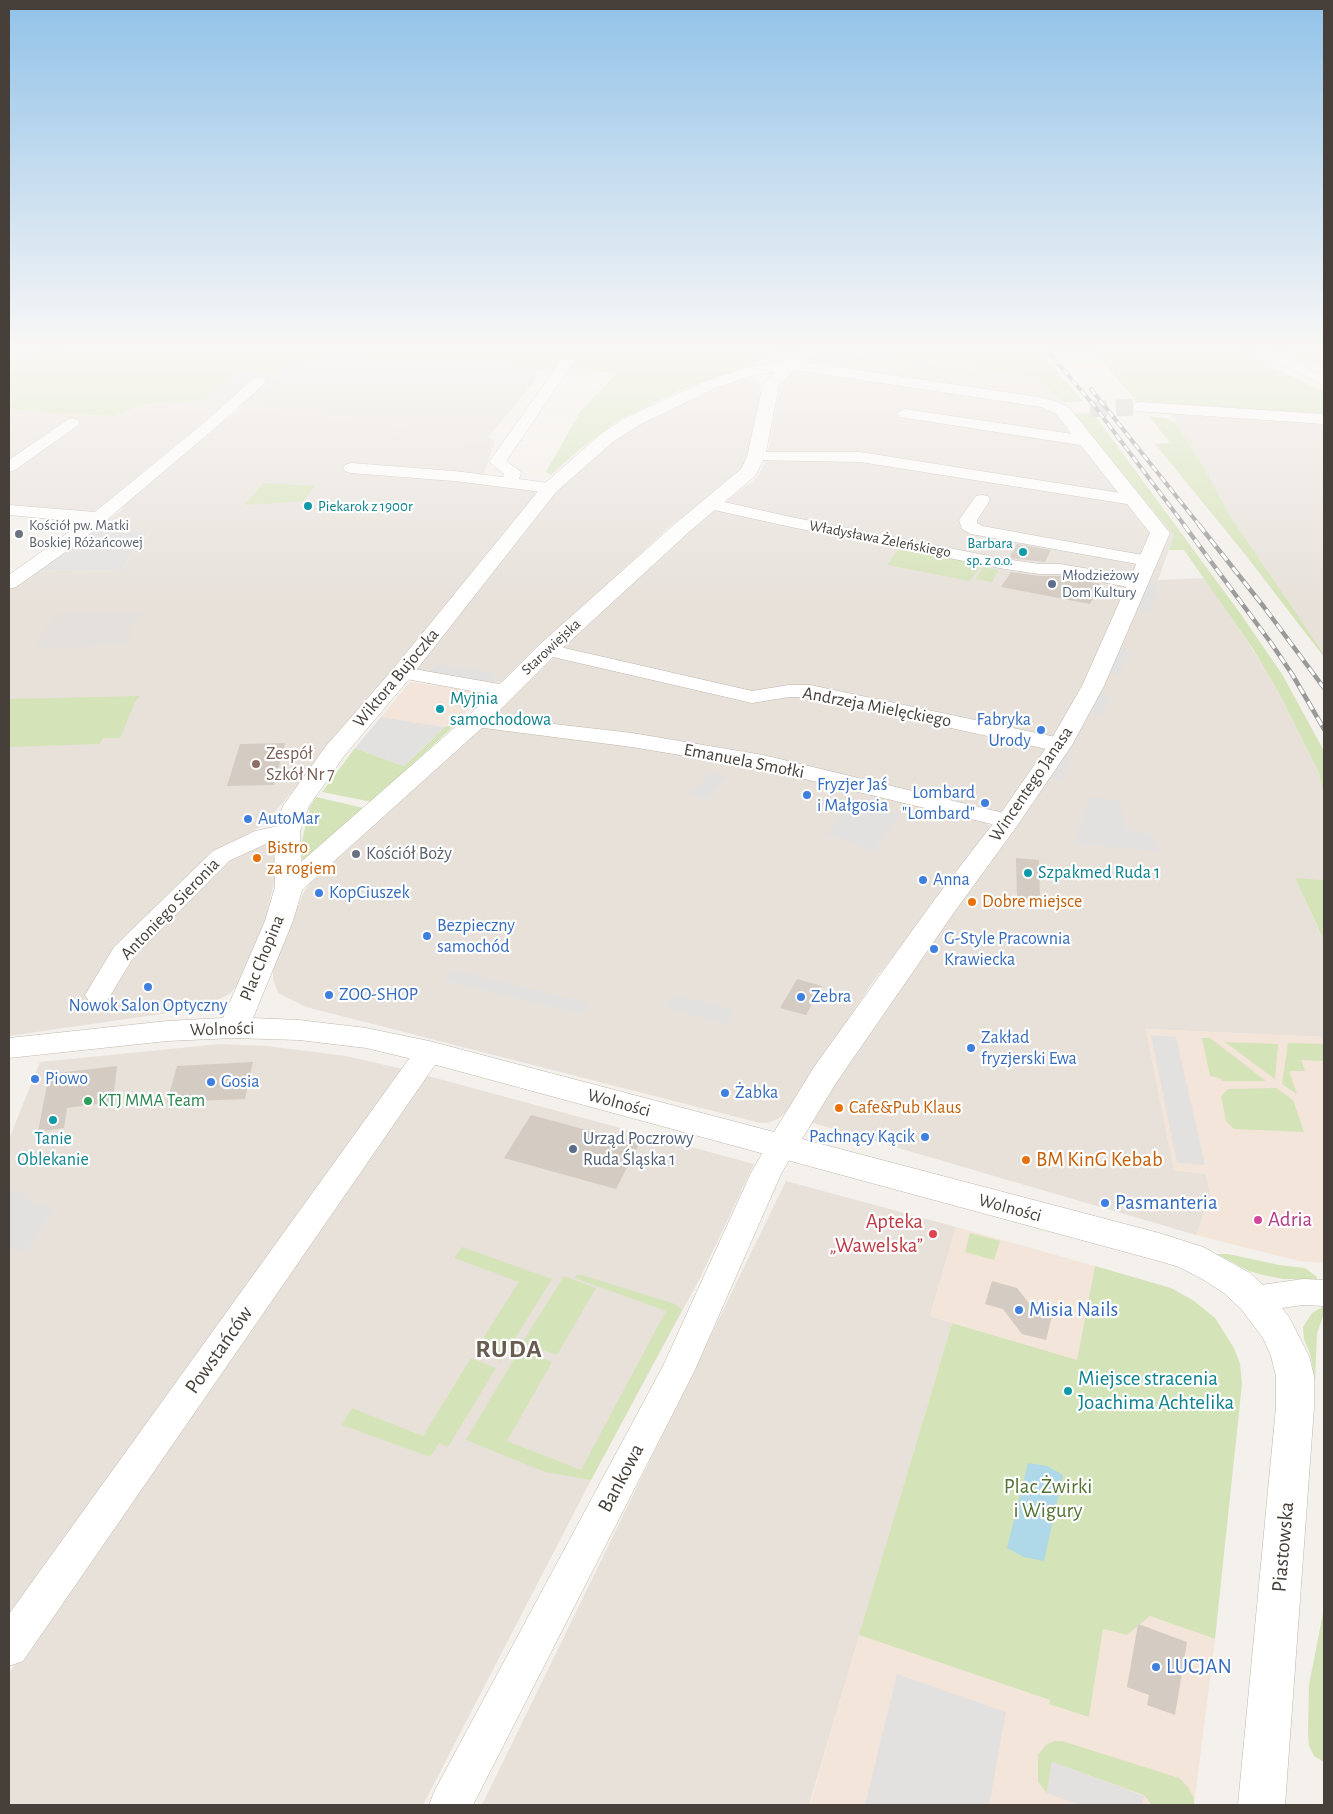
<!DOCTYPE html>
<meta charset="utf-8">
<style>
body{margin:0}
#map{position:relative;width:1333px;height:1814px;overflow:hidden;background:#f4f0eb;font-family:"Alegreya Sans",sans-serif}
canvas{display:block}
.frame{position:absolute;inset:0;border:10px solid #47403a;pointer-events:none}
</style>
<div id="map">
<canvas width="1333" height="1814"></canvas>
<div class="frame"></div>
</div>
<script>
const ctx = document.querySelector('canvas').getContext('2d');
ctx.lineJoin = 'round';
function fillPath(path, color) { ctx.fillStyle = color; ctx.fill(path, 'evenodd'); }
const shape = rows => new Path2D(rows.map(r => 'M' + r).join(''));
function strokePath(path, color, width, dash) { ctx.strokeStyle = color; ctx.lineWidth = width; ctx.lineCap = dash ? 'butt' : 'round'; ctx.setLineDash(dash || []); ctx.stroke(path); }
function drawText(font, color, halo, rows, align = 'center') {
  ctx.font = font + ' "Alegreya Sans",sans-serif'; ctx.lineWidth = 4.5; ctx.setLineDash([]); ctx.textBaseline = 'middle'; ctx.strokeStyle = halo; ctx.fillStyle = color; for (const [text, x, y, turn = 0] of rows) {
    ctx.save(); ctx.translate(x, y); ctx.rotate((+turn || 0) * Math.PI / 180); ctx.textAlign = isNaN(turn) ? turn : align; if (halo) ctx.strokeText(text, 0, 0); ctx.fillText(text, 0, 0); ctx.restore();
  }
}
const residential = shape([
 [822,348,1033,377,1065,403,1174,535,1158,580,1204,578,1253,650,1279,693,1319,773,1324,796,1324,880,1296,879,1324,942,1324,1037,1146,1029,1174,1170,1206,1174,1211,1197,1196,1235,806,1121,1015,819,745,754,489,717,705,516,757,478,766,461,781,380],
 [748,376,757,378,761,386,747,461,733,480,669,527,502,682,489,683,417,670,418,664,559,487,576,469,634,425,721,384],
 [203,401,227,403,95,511,77,513,9,507,9,409,59,414,113,416,138,406,150,404],
 [244,405,404,425,397,436,495,442,484,473,477,481,532,489,538,495,282,804,259,827,240,839,137,949,227,857,260,844,274,846,278,852,278,865,264,925,237,986,229,994,202,1008,9,1036,9,588,36,570,120,571,136,547,150,533,97,528,122,510,123,504],
 [1171,414,1324,423,1324,654,1229,514,1210,478],
 [482,725,748,764,984,821,991,827,990,833,872,983,790,1109,778,1119,767,1123,760,1123,306,1007,278,993,273,979,273,966,304,892,317,873],
 [220,1044,267,1046,346,1056,403,1069,403,1074,9,1629,9,1139,40,1062],
 [428,1076,754,1164,700,1278,591,1480,423,1805,9,1805,9,1673,421,1079],
 [786,1181,956,1227,930,1316,952,1323,809,1805,482,1805]
]);
const commercial = shape([
 [410,682,482,692,458,722,445,727,381,717],
 [1146,1029,1324,1037,1324,1263,1299,1261,1196,1235,1211,1197,1206,1174,1174,1170],
 [956,1227,1095,1266,1077,1361,930,1316],
 [1150,1616,1215,1639,1194,1805,810,1805,859,1635,1050,1700,1049,1703,1089,1716,1103,1629,1127,1635]
]);
const industrial = shape([
 [357,355,440,361,515,361,532,365,537,371,535,381,488,437,495,442,397,436,404,425,244,405,279,373,286,362],
 [80,613,122,612,141,613,128,633,131,634,126,645,36,649,38,641,54,615]
]);
const green = shape([
 [9,348,775,348,756,364,685,388,619,420,580,449,551,475,546,472,580,412,617,373,582,370,537,371,532,365,516,366,515,361,440,361,344,355,286,362,279,373,241,370,203,401,150,404,138,406,114,416,59,414,9,409],
 [832,348,1037,348,1083,401,1065,403,1033,377],
 [1090,348,1234,348,1324,392,1324,414,1138,403],
 [1279,348,1324,348,1324,369,1322,368],
 [1093,413,1240,613,1282,674,1324,751,1324,796,1319,773,1279,693,1253,649,1184,550,1169,550,1174,535,1073,414],
 [1149,416,1168,419,1177,424,1210,478,1229,514,1324,654,1324,657,1244,553,1155,444,1170,443],
 [263,483,315,486,303,501,245,505],
 [900,548,982,563,970,581,887,565],
 [983,567,999,570,992,582,976,579],
 [140,696,135,702,120,738,103,738,100,744,9,747,9,699],
 [458,722,372,802,322,792,355,748,404,766,445,727],
 [316,797,364,808,306,859,302,859,300,849,310,807],
 [1295,878,1324,880,1324,942,1316,923],
 [1202,1038,1210,1038,1266,1081,1223,1081,1219,1078,1210,1076],
 [1225,1042,1278,1044,1275,1079],
 [1288,1043,1324,1044,1324,1061,1301,1060,1305,1071,1289,1071,1297,1094,1282,1084],
 [1276,1088,1293,1100,1304,1132,1234,1129,1226,1121,1221,1096,1228,1089],
 [970,1233,1000,1241,994,1260,965,1252],
 [462,1247,552,1279,501,1361,475,1351,519,1282,454,1258],
 [1217,1254,1228,1254,1279,1265,1305,1268,1317,1277,1317,1279,1283,1279,1263,1275,1249,1271],
 [1095,1266,1171,1288,1194,1301,1215,1318,1234,1348,1240,1364,1242,1384,1215,1639,1150,1616,1127,1635,1103,1629,1089,1717,1049,1704,1050,1700,859,1635,952,1323,1077,1360],
 [577,1275,582,1275,675,1304,682,1310,591,1480,545,1472,466,1440,520,1349,552,1362,507,1441,581,1470,666,1311,575,1278],
 [564,1276,596,1288,557,1355,522,1343],
 [1324,1306,1324,1313,1317,1334,1315,1381,1310,1353,1304,1339,1303,1327,1312,1313],
 [471,1358,496,1368,448,1447,439,1443,430,1457,342,1425,352,1408,423,1436],
 [1324,1608,1324,1762,1314,1756,1309,1746,1308,1734,1309,1685],
 [1054,1741,1062,1741,1179,1778,1188,1787,1194,1798,1194,1805,1152,1805,1144,1795,1052,1762,1047,1793,1038,1782,1038,1755,1046,1745]
]);
const parking = shape([
 [241,370,279,373,244,405,203,401],
 [97,528,150,532,136,547,120,571,39,570],
 [1147,580,1160,589,1154,590,1158,594,1153,595,1156,598,1151,599,1155,602,1149,603,1153,606,1147,607,1153,612,1143,613,1136,607],
 [1119,644,1132,654,1126,656,1130,659,1124,660,1127,664,1122,665,1125,668,1119,670,1123,673,1117,675,1111,671,1107,671],
 [437,664,496,673,489,683,429,673],
 [1099,689,1112,700,1106,702,1110,705,1104,707,1107,710,1101,712,1105,715,1097,716,1089,709],
 [381,717,445,727,404,766,355,748],
 [1065,749,1077,762,1066,764,1071,770,1064,771,1067,775,1061,777,1063,780,1055,781,1048,773],
 [711,772,727,776,706,800,690,795],
 [1089,798,1120,800,1126,830,1150,834,1160,851,1075,844],
 [852,799,901,813,873,851,857,846,858,844,826,834],
 [450,969,589,1003,582,1014,442,980],
 [673,994,734,1010,726,1025,665,1008],
 [1151,1035,1176,1037,1205,1165,1177,1163],
 [23,1190,29,1202,54,1208,26,1251,9,1249,9,1191],
 [897,1674,1006,1712,989,1805,865,1805],
 [1052,1762,1144,1796,1142,1805,1079,1805,1047,1793]
]);
const water = shape([
 [1028,1463,1047,1466,1063,1475,1044,1561,1024,1557,1007,1548]
]);
const stream = shape([
 [19,356,63,348]
]);
const building = shape([
 [1017,544,1051,550,1045,562,1009,558],
 [1011,572,1040,576,1060,576,1101,584,1090,604,1001,587],
 [285,743,274,785,227,786,240,744],
 [1016,858,1039,860,1040,901,1017,899],
 [797,979,822,986,806,1015,780,1008],
 [253,1062,245,1099,167,1102,177,1066],
 [117,1066,113,1102,67,1108,64,1128,38,1132,49,1074],
 [531,1115,639,1144,616,1189,504,1158],
 [992,1281,1017,1288,1035,1311,1052,1316,1046,1340,1022,1334,1003,1309,985,1304],
 [1138,1624,1187,1642,1175,1715,1147,1705,1149,1695,1127,1687]
]);
const tertiaryTunnel = shape([
 [1090,409,1141,407]
]);
const minor = shape([
 [1250,348,1269,348,1324,376,1324,385,1252,351,1250,348],
 [567,358,572,359,574,362,506,461,519,470,521,473,519,479,556,484,558,488,556,492,550,493,454,481,351,473,345,471,343,468,345,465,351,463,454,471,503,477,504,474,489,462,562,359,567,358],
 [259,377,264,378,266,381,264,384,215,428,84,539,16,587,9,589,9,575,83,522,9,515,9,505,95,512,205,422,254,378,259,377],
 [905,409,1086,436,1092,438,1094,441,1092,444,1086,446,900,417,897,414,900,411,905,409],
 [72,418,77,420,80,423,77,426,15,470,9,472,9,460,67,420,72,418],
 [756,452,860,452,1133,495,1139,496,1141,500,1139,504,1133,505,860,462,750,460,748,457,750,454,756,452],
 [982,495,988,496,990,500,977,520,977,523,982,526,1148,556,1154,557,1157,561,1154,565,1148,566,971,534,962,529,959,520,976,496,982,495],
 [711,499,791,517,1005,559,1040,564,1060,564,1138,577,1145,579,1147,583,1145,587,1138,589,1060,574,1040,574,1005,569,791,527,705,508,703,504,705,500,711,499],
 [547,644,752,691,789,685,810,685,1060,738,1068,740,1071,745,1068,750,1060,752,810,697,789,697,752,703,540,654,537,650,540,646,547,644],
 [402,667,505,685,512,687,515,691,512,695,505,697,395,677,392,673,395,669,402,667],
 [476,715,632,733,763,755,1016,816,1020,821,1016,826,1008,828,763,769,632,747,468,726,465,721,468,716,476,715],
 [287,824,295,826,299,831,295,836,270,842,229,861,133,958,107,1001,98,1004,89,1001,85,995,114,947,213,851,255,831,287,824],
 [429,1042,439,1045,443,1052,439,1059,23,1661,9,1666,9,1614,419,1045,429,1042],
 [782,1135,793,1138,797,1146,781,1174,694,1372,473,1805,429,1805,435,1790,663,1366,751,1173,771,1138,782,1135],
 [1303,1279,1324,1280,1324,1306,1303,1305,1254,1312,1242,1308,1238,1299,1242,1290,1254,1286,1303,1279]
]);
const tertiary = shape([
 [804,348,821,348,805,362,1045,398,1068,406,1170,533,1104,686,1072,745,1017,826,955,911,836,1083,802,1139,1159,1233,1203,1247,1250,1273,1267,1289,1289,1317,1309,1356,1314,1376,1314,1407,1285,1805,1238,1805,1276,1407,1276,1376,1271,1356,1263,1338,1241,1309,1224,1293,1202,1279,1179,1267,1159,1261,429,1063,366,1048,299,1040,234,1038,167,1041,9,1058,9,1038,167,1021,223,1018,265,921,275,887,274,831,283,806,326,746,394,668,544,484,602,433,627,417,706,381,752,366,786,361,804,348],
 [795,370,1041,407,1056,414,1150,533,1082,686,1048,745,999,816,935,899,814,1067,774,1132,429,1041,366,1028,299,1020,253,1018,293,921,302,890,484,726,555,655,690,531,755,476,765,457,779,385,795,370],
 [774,372,763,384,747,457,741,469,676,523,539,645,468,716,301,862,300,831,309,806,344,756,410,678,556,492,614,441,639,425,718,387,755,375,774,372],
 [1141,402,1324,414,1324,424,1135,411,1133,407,1135,403,1141,402]
]);
const railFar1 = shape([
 [1045,348,1096,408,1185,526],
 [1091,389,1200,526]
]);
const rail = shape([
 [1184,525,1271,643,1292,674,1324,729],
 [1199,525,1264,607,1324,688]
]);
const markers = [
 [308,506,5,"#0f9aa8"],
 [19,534,5,"#6b7280"],
 [1023,552,5,"#0f9aa8"],
 [1052,584,5,"#5c6f8a"],
 [440,709,5,"#0f9aa8"],
 [1041,730,5,"#3f7fe0"],
 [256,764,5,"#8d6e63"],
 [807,795,5,"#3f7fe0"],
 [985,803,5,"#3f7fe0"],
 [248,819,5,"#3f7fe0"],
 [356,854,5,"#6b7280"],
 [257,858,5,"#e8710a"],
 [1028,873,5,"#0f9aa8"],
 [923,880,5,"#3f7fe0"],
 [319,893,5,"#3f7fe0"],
 [972,902,5,"#e8710a"],
 [427,936,5,"#3f7fe0"],
 [934,949,5,"#3f7fe0"],
 [148,987,5,"#3f7fe0"],
 [329,995,5,"#3f7fe0"],
 [801,997,5,"#3f7fe0"],
 [971,1048,5,"#3f7fe0"],
 [35,1079,5,"#3f7fe0"],
 [211,1082,5,"#3f7fe0"],
 [725,1093,5,"#3f7fe0"],
 [88,1101,5,"#2e9e5b"],
 [839,1108,5,"#e8710a"],
 [53,1120,5,"#0f9aa8"],
 [925,1137,5,"#3f7fe0"],
 [573,1149,5,"#5c6f8a"],
 [1026,1160,5,"#e8710a"],
 [1105,1203,5,"#3f7fe0"],
 [1258,1220,5,"#d1479c"],
 [933,1234,5,"#e0444e"],
 [1019,1310,5,"#3f7fe0"],
 [1068,1391,5,"#0f9aa8"],
 [1156,1667,5,"#3f7fe0"]
];
const farCulturenames = [
 ["Piekarok z 1900r",318,506],
 ["Barbara",1013,543,"right"],
 ["sp. z o.o.",1013,560,"right"]
];
const farWorshipnames = [
 ["Kościół pw. Matki",29,525],
 ["Boskiej Różańcowej",29,542]
];
const farStreetnames = [
 ["Władysława Żeleńskiego",880,539,11],
 ["Starowiejska",551,647,-43]
];
const farServicenames = [
 ["Młodzieżowy",1062,575],
 ["Dom Kultury",1062,592]
];
const streetNames = [
 ["Wiktora Bujoczka",396,678,-50],
 ["Andrzeja Mielęckiego",877,707,11],
 ["Emanuela Smołki",744,761,11],
 ["Wincentego Janasa",1031,784,-56],
 ["Antoniego Sieronia",170,909,-46],
 ["Plac Chopina",262,958,-68],
 ["Wolności",222,1029,-2],
 ["Wolności",619,1103,15],
 ["Wolności",1010,1208,15]
];
const cultureNames = [
 ["Myjnia",450,699],
 ["samochodowa",450,720],
 ["Szpakmed Ruda 1",1038,873],
 ["Tanie",53,1139,"center"],
 ["Oblekanie",53,1160,"center"]
];
const shopNames = [
 ["Fabryka",1031,720,"right"],
 ["Urody",1031,741,"right"],
 ["Fryzjer Jaś",817,785],
 ["i Małgosia",817,806],
 ["Lombard",975,793,"right"],
 ["\"Lombard\"",975,814,"right"],
 ["AutoMar",258,819],
 ["Anna",933,880],
 ["KopCiuszek",329,893],
 ["Bezpieczny",437,926],
 ["samochód",437,947],
 ["G-Style Pracownia",944,939],
 ["Krawiecka",944,960],
 ["ZOO-SHOP",339,995],
 ["Zebra",811,997],
 ["Nowok Salon Optyczny",148,1006,"center"],
 ["Zakład",981,1038],
 ["fryzjerski Ewa",981,1059],
 ["Piowo",45,1079],
 ["Gosia",221,1082],
 ["Żabka",735,1093],
 ["Pachnący Kącik",915,1137,"right"]
];
const educationNames = [
 ["Zespół",266,754],
 ["Szkół Nr 7",266,775]
];
const foodNames = [
 ["Bistro",267,848],
 ["za rogiem",267,869],
 ["Dobre miejsce",982,902],
 ["Cafe&Pub Klaus",849,1108]
];
const worshipNames = [
 ["Kościół Boży",366,854]
];
const leisureNames = [
 ["KTJ MMA Team",98,1101]
];
const serviceNames = [
 ["Urząd Poczrowy",583,1139],
 ["Ruda Śląska 1",583,1160]
];
const nearFoodnames = [
 ["BM KinG Kebab",1036,1160]
];
const nearShopnames = [
 ["Pasmanteria",1115,1203],
 ["Misia Nails",1029,1310],
 ["LUCJAN",1166,1667]
];
const nearHotelnames = [
 ["Adria",1268,1220]
];
const nearHealthnames = [
 ["Apteka",923,1222],
 ["„Wawelska”",923,1246]
];
const nearStreetnames = [
 ["Powstańców",219,1350,-55],
 ["Bankowa",621,1478,-62],
 ["Piastowska",1283,1547,-85]
];
const nearCulturenames = [
 ["Miejsce stracenia",1078,1379],
 ["Joachima Achtelika",1078,1403]
];
const nearParknames = [
 ["Plac Żwirki",1048,1487],
 ["i Wigury",1048,1511]
];
const nearDistrictnames = [
 ["RUDA",509,1349]
];
fillPath(residential, '#e7e1da');
fillPath(commercial, '#f3e5d9');
fillPath(industrial, '#e4e0dc');
fillPath(green, '#d5e3b9');
fillPath(parking, '#e3e1df');
fillPath(water, '#afd8e9');
strokePath(stream, '#afd8e9', 4.5);
fillPath(building, '#d4cbc2');
strokePath(tertiaryTunnel, '#d1cdc8', 17, [17, 9]);
strokePath(minor, '#beb7af', 1);
strokePath(tertiary, '#beb7af', 1);
fillPath(minor, '#fff');
fillPath(tertiary, '#fff');
strokePath(railFar1, '#999', 4);
strokePath(rail, '#999', 4.5);
strokePath(railFar1, '#fff', 2.5, [7]);
strokePath(rail, '#fff', 3, [9]);
const sky = ctx.createLinearGradient(0, 0, 0, 602);
sky.addColorStop(0, '#91c2e8');
sky.addColorStop(0.58, '#faf8f6');
sky.addColorStop(1, '#faf8f600');
ctx.fillStyle = sky;
ctx.fillRect(0, 0, 1333, 602);
for (const [x, y, r, color] of markers) { const dot = new Path2D(); dot.arc(x, y, r, 0, 2 * Math.PI); ctx.fillStyle = color; ctx.fill(dot); strokePath(dot, '#fff', 2); }
drawText('15px', '#0d838f', '#fff', farCulturenames, 'left');
drawText('15px', '#5b616d', '#fff', farWorshipnames, 'left');
drawText('15px', '#47403a', '#fff', farStreetnames);
drawText('15px', '#4e5e75', '#fff', farServicenames, 'left');
drawText('18px', '#47403a', '#fff', streetNames);
drawText('18px', '#0d838f', '#fff', cultureNames, 'left');
drawText('18px', '#366cbe', '#fff', shopNames, 'left');
drawText('18px', '#785e54', '#fff', educationNames, 'left');
drawText('18px', '#c56008', '#fff', foodNames, 'left');
drawText('18px', '#5b616d', '#fff', worshipNames, 'left');
drawText('18px', '#27864d', '#fff', leisureNames, 'left');
drawText('18px', '#4e5e75', '#fff', serviceNames, 'left');
drawText('21px', '#c56008', '#fff', nearFoodnames, 'left');
drawText('21px', '#366cbe', '#fff', nearShopnames, 'left');
drawText('21px', '#b23c85', '#fff', nearHotelnames, 'left');
drawText('21px', '#be3a42', '#fff', nearHealthnames, 'right');
drawText('21px', '#47403a', '#fff', nearStreetnames);
drawText('21px', '#0d838f', '#fff', nearCulturenames, 'left');
drawText('21px', '#537333', '#fff', nearParknames);
ctx.letterSpacing = '1px';
drawText('bold 26px', '#695d52', '#fff', nearDistrictnames);
ctx.letterSpacing = '0px';
</script>
